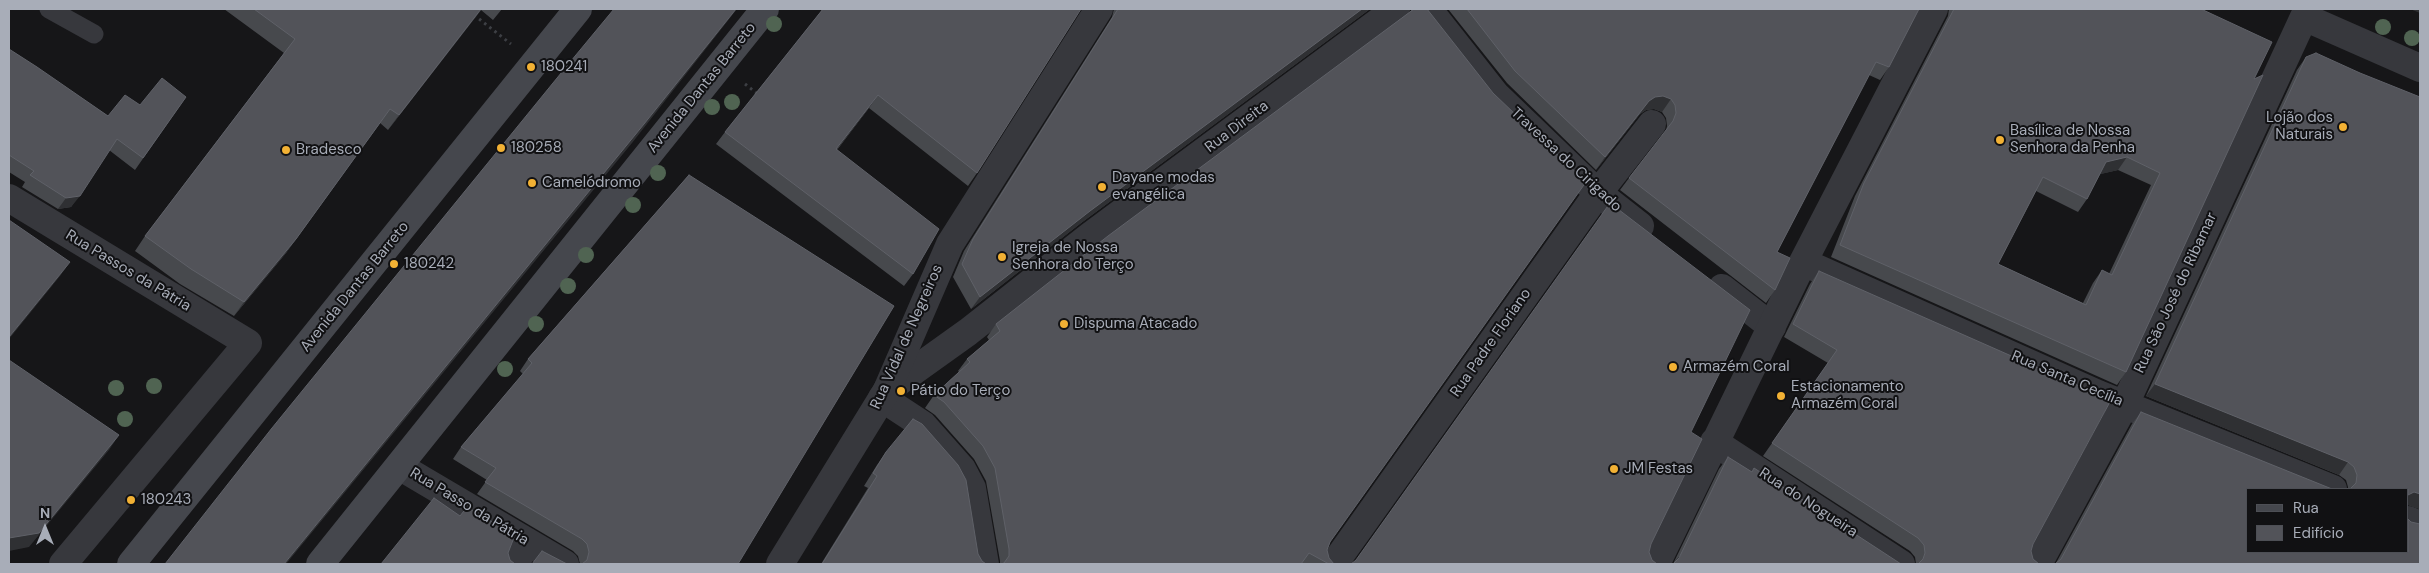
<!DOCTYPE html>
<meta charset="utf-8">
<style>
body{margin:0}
#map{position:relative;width:2429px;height:573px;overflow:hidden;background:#161618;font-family:"DM Sans",sans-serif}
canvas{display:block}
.frame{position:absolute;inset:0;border:10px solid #a8adb8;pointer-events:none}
.legend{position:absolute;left:2246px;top:488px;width:162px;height:65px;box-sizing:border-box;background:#111113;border:1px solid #4d4f55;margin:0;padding:6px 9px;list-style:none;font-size:15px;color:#a8adb8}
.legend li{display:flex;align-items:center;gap:10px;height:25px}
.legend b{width:25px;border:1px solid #4d4f55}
.north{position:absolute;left:20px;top:503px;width:50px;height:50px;-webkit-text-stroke:4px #111113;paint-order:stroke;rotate:0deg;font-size:14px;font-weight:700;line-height:20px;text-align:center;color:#a8adb8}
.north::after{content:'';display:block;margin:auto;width:18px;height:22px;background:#a8adb8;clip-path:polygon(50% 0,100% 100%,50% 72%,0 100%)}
</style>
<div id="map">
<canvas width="2429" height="573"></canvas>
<div class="frame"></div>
<ul class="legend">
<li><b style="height:6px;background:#45474d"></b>Rua</li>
<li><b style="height:14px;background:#525359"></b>Edifício</li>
</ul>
<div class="north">N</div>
</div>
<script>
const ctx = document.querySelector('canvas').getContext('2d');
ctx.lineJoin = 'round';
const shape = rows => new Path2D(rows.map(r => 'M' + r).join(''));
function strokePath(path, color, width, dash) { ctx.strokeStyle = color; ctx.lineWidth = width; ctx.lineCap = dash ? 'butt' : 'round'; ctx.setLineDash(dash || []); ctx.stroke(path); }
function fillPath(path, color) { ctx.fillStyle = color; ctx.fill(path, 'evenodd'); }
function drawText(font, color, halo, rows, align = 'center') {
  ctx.font = font + ' "DM Sans",sans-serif'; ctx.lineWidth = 4; ctx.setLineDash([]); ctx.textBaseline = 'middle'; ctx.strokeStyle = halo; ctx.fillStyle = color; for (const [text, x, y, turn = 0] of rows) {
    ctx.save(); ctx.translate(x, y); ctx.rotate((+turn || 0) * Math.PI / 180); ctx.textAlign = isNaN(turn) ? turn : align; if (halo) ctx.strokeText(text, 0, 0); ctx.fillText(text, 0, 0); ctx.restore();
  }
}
const path = shape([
 [474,15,511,44],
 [745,84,759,95]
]);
const service = shape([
 [49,9,94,34]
]);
const pedestrian = shape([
 [1428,9,1495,94,1598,193,1640,226],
 [1722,288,1772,327]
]);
const minor = shape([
 [9,198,248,343,63,564],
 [1803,262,2098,394,2333,489],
 [887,390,968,332,1090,236,1396,9],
 [882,398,923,425,962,469,972,488,985,564],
 [1714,442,1901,564],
 [399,466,565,564],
 [2408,520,2420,525],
 [515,564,527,542],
 [1334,564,1598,193,1652,124],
 [1656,564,1803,262,1934,9],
 [2038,564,2125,404,2304,17,2420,68]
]);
const tertiary = shape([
 [780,564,887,390,950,244,1099,9]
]);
const secondary = shape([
 [131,564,578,9],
 [320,564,765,9]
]);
const trees = [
 [774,24],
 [2383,27],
 [2412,38],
 [732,102],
 [712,107],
 [658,173],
 [633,205],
 [586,255],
 [568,286],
 [536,324],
 [505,369],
 [154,386],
 [116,388],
 [125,419]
];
const wall = shape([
 [224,9,502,9,493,20,481,10,388,130,380,123,286,253,234,316,180,284,135,251,145,236,284,53],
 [823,9,977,173,968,186,869,108,837,150,913,274,904,286,716,144,725,132],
 [1114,9,1370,9,1081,223,971,309,953,277,964,251,1112,17],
 [1411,9,1427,9,1330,543,1327,550,1329,564,1000,564,1000,561,986,481,974,459,935,415,925,408,934,395,959,372,958,371,967,359,989,340,987,337,996,324,1411,11],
 [1448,9,1919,9,1889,67,1880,80,1869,75,1777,252,1775,290,1766,303,1620,190,1629,178,1666,131,1667,126,1666,118,1662,112,1654,109,1646,110,1640,114,1596,170,1507,83],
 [1949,9,2201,9,2254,79,2126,372,2117,385,1831,257,1855,196,1948,16],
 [2118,170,2151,185,2109,274,2102,270,2093,283,2083,303,1998,264,2036,191,2078,212,2087,199,2100,174],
 [9,49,108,116,140,105,186,97,135,170,109,150,71,207,58,209,22,187,25,182,9,172],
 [2306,57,2360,73,2420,509,2408,505,2408,489,2348,489,2348,487,2346,480,2339,475,2146,396,2297,70],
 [689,175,738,564,580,564,578,556,573,551,477,494,487,480,453,459,461,447,523,374,520,371,528,359],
 [1819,271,2033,544,2031,551,2033,559,2039,564,1916,564,1915,557,1910,551,1763,456,1828,363,1784,337,1810,284],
 [2141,412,2332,489,2056,563,2132,424],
 [886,452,978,554,982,561,986,564,821,564,868,488,864,486,877,465],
 [1728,457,1752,472,1673,564,1719,469]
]);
const shadedWall = shape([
 [481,9,482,9,388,130,399,115],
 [736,9,737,9,632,143,286,564,284,564],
 [1362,9,1370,9,1081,223,971,309,980,297,1090,211],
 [2410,9,2420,9,2420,13],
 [878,95,869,108,827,162,836,149],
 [1663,96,1671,99,1662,112,1654,109,1646,110,1640,114,1596,170,1605,157,1649,101,1655,97],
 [390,109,286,253,234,316,244,302],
 [2127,157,2118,170,2097,175,2106,162],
 [80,196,71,207,58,209,66,198],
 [70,262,60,276,9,339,9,337],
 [2155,384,2348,462,2339,475,2146,396],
 [119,435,109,450,29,547,9,551,9,538],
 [2414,492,2420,494,2420,509,2408,505,2408,495]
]);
const building = shape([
 [254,9,481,9,399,115,390,109,296,239,244,302,191,269,145,236,295,39,254,9],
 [614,9,736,9,644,124,284,564,165,564,272,428,566,67,614,9],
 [823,9,1081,9,977,173,878,95,836,149,939,229,913,274,725,132,823,9],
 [1118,9,1362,9,1090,211,980,297,962,264,973,239,1118,9],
 [1414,9,1427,9,1493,93,1586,182,1330,542,1327,550,1329,558,1334,564,1329,564,1309,553,1301,564,1001,564,1004,563,1009,556,1009,549,995,468,983,446,944,402,934,395,970,362,967,359,1000,331,996,324,1108,236,1414,9],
 [1467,9,1919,9,1889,67,1876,62,1777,252,1790,258,1775,290,1629,178,1673,121,1676,113,1675,105,1671,99,1663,96,1655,97,1649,101,1605,157,1515,71,1467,9],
 [1954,9,2201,9,2272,42,2254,79,2263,75,2126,372,1840,245,1864,183,1954,9],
 [2127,157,2160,173,2112,275,2102,270,2086,305,1998,264,2043,177,2087,199,2106,162,2127,157],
 [9,49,37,67,108,116,125,95,140,105,162,78,186,97,143,158,117,139,80,196,66,198,30,175,34,171,9,155,9,49],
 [2316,53,2360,73,2420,97,2420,494,2414,492,2408,495,2408,489,2350,489,2356,483,2357,475,2354,467,2348,462,2155,384,2306,57,2316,53],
 [689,175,894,306,738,564,582,564,587,560,589,552,587,544,582,539,485,482,496,468,461,447,532,363,528,359,689,175],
 [1610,203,1750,310,1691,432,1702,439,1651,544,1649,552,1652,560,1657,564,1351,564,1356,560,1610,203],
 [9,220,70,262,9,337,9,220],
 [1819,271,2111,400,2033,544,2031,551,2033,559,2039,564,1918,564,1923,559,1925,553,1924,545,1918,538,1772,443,1837,350,1793,324,1819,271],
 [9,360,119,435,39,533,9,538,9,360],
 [2141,412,2332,489,2248,489,2248,552,2408,552,2408,519,2411,522,2420,524,2420,564,2055,564,2061,559,2141,412],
 [913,419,922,424,958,465,966,480,978,554,982,561,986,564,822,564,877,476,873,473,886,452,913,419],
 [1728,457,1752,472,1754,468,1901,564,1673,564,1679,558,1728,457],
 [434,498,460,516,467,507,515,535,508,553,510,560,515,564,381,564,434,498],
 [542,551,567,564,532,564,542,551]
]);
const markers = [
 [531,67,5,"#f2b134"],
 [2343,127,5,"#f2b134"],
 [2000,140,5,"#f2b134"],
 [501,148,5,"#f2b134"],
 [286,150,5,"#f2b134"],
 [532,183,5,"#f2b134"],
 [1102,187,5,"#f2b134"],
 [1002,257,5,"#f2b134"],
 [394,264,5,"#f2b134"],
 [1064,324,5,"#f2b134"],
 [1673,367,5,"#f2b134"],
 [901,391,5,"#f2b134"],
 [1781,396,5,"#f2b134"],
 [1614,469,5,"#f2b134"],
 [131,500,5,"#f2b134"]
];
const poiNames = [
 ["180241",541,67],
 ["Lojão dos",2333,118,"right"],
 ["Naturais",2333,135,"right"],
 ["Basílica de Nossa",2010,131],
 ["Senhora da Penha",2010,148],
 ["180258",511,148],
 ["Bradesco",296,150],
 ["Dayane modas",1112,178],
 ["evangélica",1112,195],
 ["Camelódromo",542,183],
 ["Igreja de Nossa",1012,248],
 ["Senhora do Terço",1012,265],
 ["180242",404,264],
 ["Dispuma Atacado",1074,324],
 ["Armazém Coral",1683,367],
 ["Estacionamento",1791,387],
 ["Armazém Coral",1791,404],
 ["Pátio do Terço",911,391],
 ["JM Festas",1624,469],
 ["180243",141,500]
];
const streetNames = [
 ["Avenida Dantas Barreto",702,88,-51],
 ["Rua Direita",1237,127,-37],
 ["Travessa do Cirigado",1566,160,43],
 ["Rua Passos da Pátria",128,271,31],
 ["Avenida Dantas Barreto",355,287,-51],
 ["Rua São José do Ribamar",2176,293,-65],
 ["Rua Vidal de Negreiros",907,337,-66],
 ["Rua Padre Floriano",1491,343,-55],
 ["Rua Santa Cecília",2067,379,23],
 ["Rua do Nogueira",1808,503,33],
 ["Rua Passo da Pátria",469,507,31]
];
strokePath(path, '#3d3f44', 3, [2.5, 4]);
strokePath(service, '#37383d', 19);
strokePath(pedestrian, '#37383d', 28);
strokePath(minor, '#37383d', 28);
strokePath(tertiary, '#37383d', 28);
strokePath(secondary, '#45474d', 28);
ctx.fillStyle = '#506452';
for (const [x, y] of trees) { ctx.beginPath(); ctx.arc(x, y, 8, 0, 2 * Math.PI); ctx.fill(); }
fillPath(wall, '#47494d');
fillPath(shadedWall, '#2f3033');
fillPath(building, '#525359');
strokePath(building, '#5f6168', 1);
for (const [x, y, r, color] of markers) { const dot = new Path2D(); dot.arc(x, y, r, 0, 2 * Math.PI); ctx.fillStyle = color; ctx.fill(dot); strokePath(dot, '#111113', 2); }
drawText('15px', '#a8adb8', '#111113', poiNames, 'left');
drawText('15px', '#a8adb8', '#111113', streetNames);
</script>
